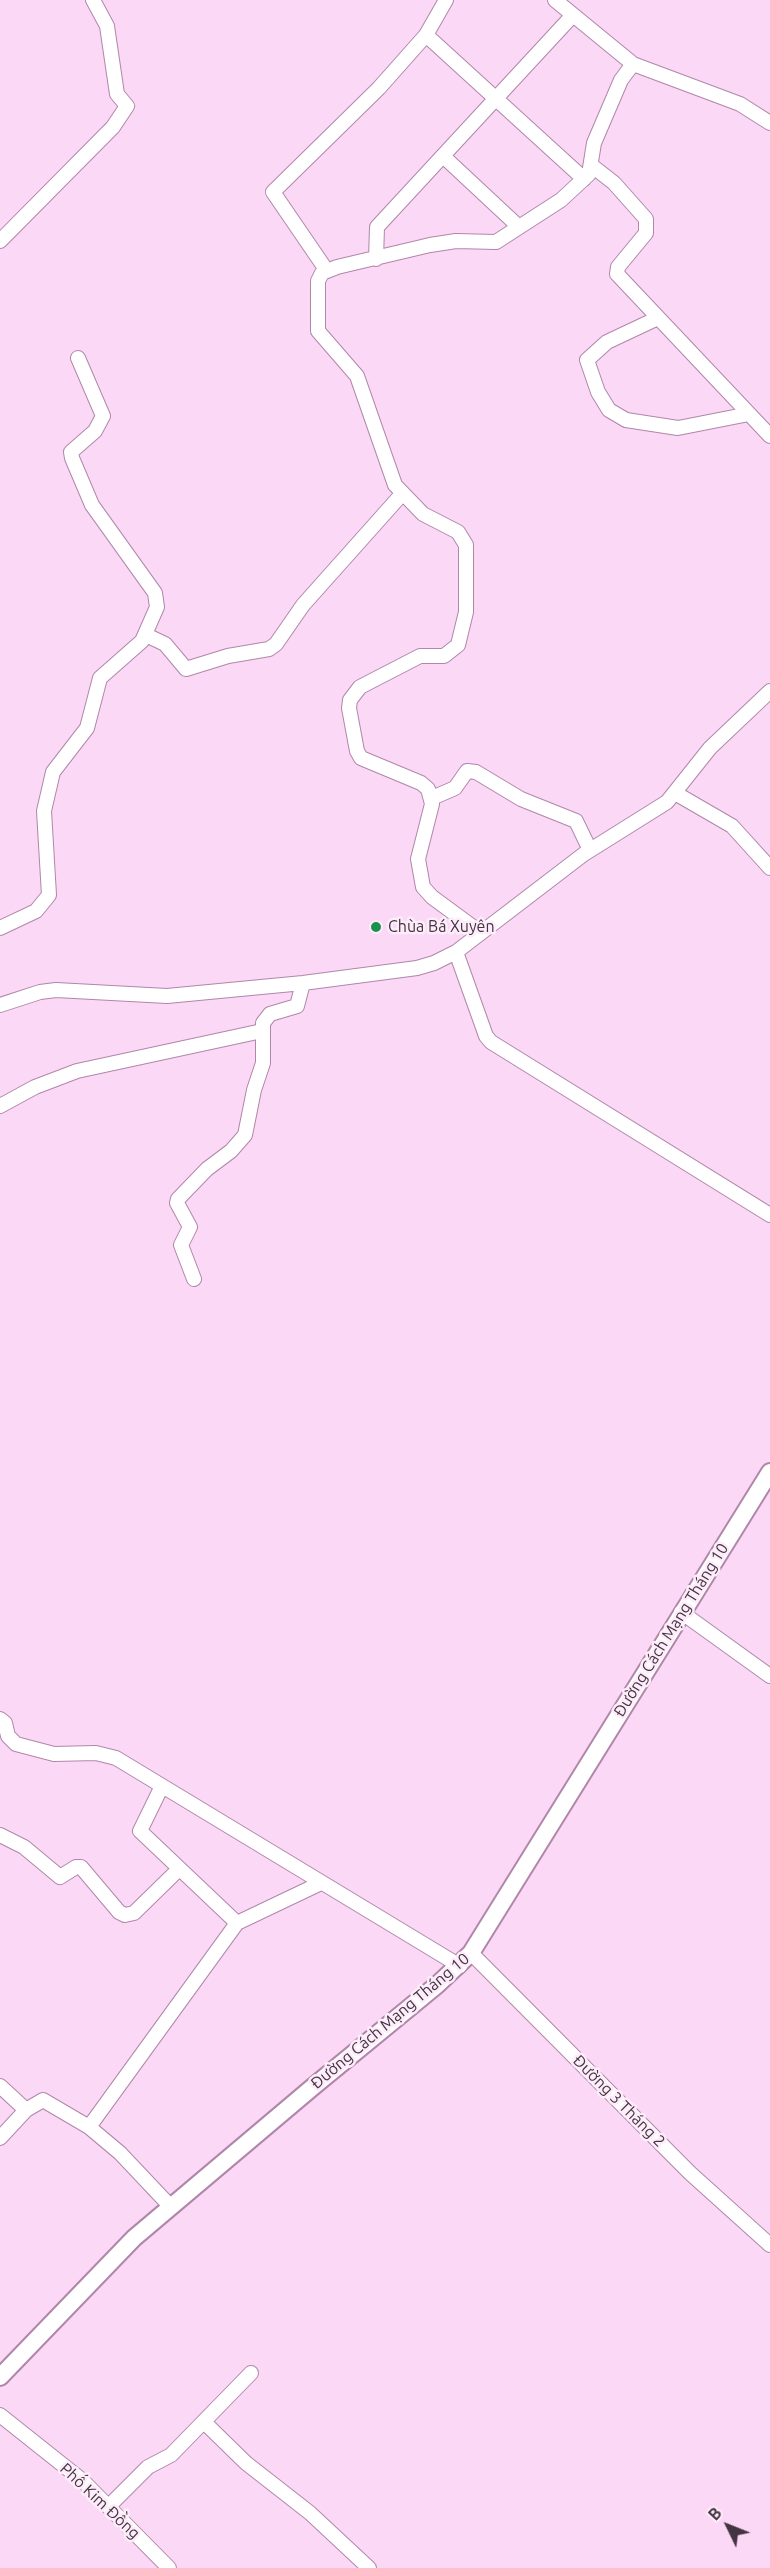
<!DOCTYPE html>
<meta charset="utf-8">
<style>
body{margin:0}
#map{position:relative;width:770px;height:2568px;overflow:hidden;background:#fbd8f5;font-family:Ubuntu,sans-serif}
canvas{display:block}
.north{position:absolute;left:698px;top:2496px;width:60px;height:60px;-webkit-text-stroke:4px #fdecfa;paint-order:stroke;rotate:313deg;font-size:16px;font-weight:700;line-height:24px;text-align:center;color:#443341}
.north::after{content:'';display:block;margin:auto;width:21px;height:27px;background:#443341;clip-path:polygon(50% 0,100% 100%,50% 72%,0 100%)}
</style>
<div id="map">
<canvas width="770" height="2568"></canvas>
<div class="north">B</div>
</div>
<script>
const ctx = document.querySelector('canvas').getContext('2d');
ctx.lineJoin = 'round';
const shape = rows => new Path2D(rows.map(r => 'M' + r).join(''));
function strokePath(path, color, width, dash) { ctx.strokeStyle = color; ctx.lineWidth = width; ctx.lineCap = dash ? 'butt' : 'round'; ctx.setLineDash(dash || []); ctx.stroke(path); }
function drawText(font, color, halo, rows, align = 'center') {
  ctx.font = font + ' Ubuntu,sans-serif'; ctx.lineWidth = 5; ctx.setLineDash([]); ctx.textBaseline = 'middle'; ctx.strokeStyle = halo; ctx.fillStyle = color; for (const [text, x, y, turn = 0] of rows) {
    ctx.save(); ctx.translate(x, y); ctx.rotate((+turn || 0) * Math.PI / 180); ctx.textAlign = isNaN(turn) ? turn : align; if (halo) ctx.strokeText(text, 0, 0); ctx.fillText(text, 0, 0); ctx.restore();
  }
}
const minor = shape([
 [555,0,633,64,740,104,770,123],
 [426,35,584,179],
 [443,156,518,226],
 [591,165,614,183,646,219,646,233,618,267,617,274,770,436],
 [0,241,113,127,127,106,117,94,107,26,93,0],
 [376,259,377,227,573,15],
 [327,271,273,192,379,88,426,35,446,0],
 [658,318,607,342,587,360,598,392,609,410,626,420,678,428,749,414],
 [146,635,165,644,186,669,228,656,269,649,276,644,303,605,402,494],
 [675,793,732,826,770,868],
 [432,798,455,788,467,771,476,772,521,799,576,821,590,850],
 [0,928,36,911,49,895,44,811,53,772,87,728,100,678,142,641,157,607,155,593,92,505,72,458,71,452,95,431,103,416,78,358],
 [481,933,432,897,423,887,418,859,432,804,428,789,421,783,361,758,357,751,349,708,350,700,360,687,420,656,444,656,458,645,466,612,466,545,458,532,423,514,395,485,357,376,318,331,318,281,322,273,337,267,430,245,456,241,496,242,561,200,589,174,594,143,621,80,633,64],
 [456,952,486,1036,491,1042,770,1215],
 [0,1005,40,992,56,990,167,996,303,983,417,968,434,963,456,952,584,854,667,802,710,748,770,691],
 [0,1106,35,1087,77,1071,262,1031],
 [194,1279,181,1245,190,1227,177,1203,178,1199,207,1169,231,1151,245,1135,254,1090,263,1063,263,1023,270,1014,297,1006,303,983],
 [681,1612,770,1676],
 [0,1719,5,1723,8,1736,16,1744,54,1754,96,1753,116,1758,460,1966],
 [162,1786,140,1831,237,1923],
 [0,1835,24,1847,60,1877,76,1867,81,1867,119,1912,125,1915,134,1913,178,1870],
 [471,1953,690,2173,770,2245],
 [0,2086,26,2110],
 [89,2127,237,1923,321,1883],
 [0,2138,26,2110,43,2100,89,2127,120,2153,171,2207],
 [0,2415,83,2481,169,2568],
 [204,2422,246,2463,310,2513,369,2568],
 [109,2506,148,2467,171,2455,251,2373]
]);
const major = shape([
 [0,2377,134,2238,314,2086,437,1985,471,1953,770,1472]
]);
const markers = [
 [376,927,6,"#19924e"]
];
const poiNames = [
 ["Chùa Bá Xuyên",388,927]
];
const streetNames = [
 ["Đường Cách Mạng Tháng 10",671,1630,-58],
 ["Đường Cách Mạng Tháng 10",390,2021,-40],
 ["Đường 3 Tháng 2",619,2101,45],
 ["Phố Kim Đồng",100,2501,43]
];
strokePath(minor, '#b087a9', 16);
strokePath(major, '#b087a9', 20);
strokePath(minor, '#fff', 14);
strokePath(major, '#fff', 16);
for (const [x, y, r, color] of markers) { const dot = new Path2D(); dot.arc(x, y, r, 0, 2 * Math.PI); ctx.fillStyle = color; ctx.fill(dot); strokePath(dot, '#fdecfa', 2); }
drawText('16px', '#443341', '#fdecfa', poiNames, 'left');
drawText('16px', '#443341', '#fdecfa', streetNames);
</script>
